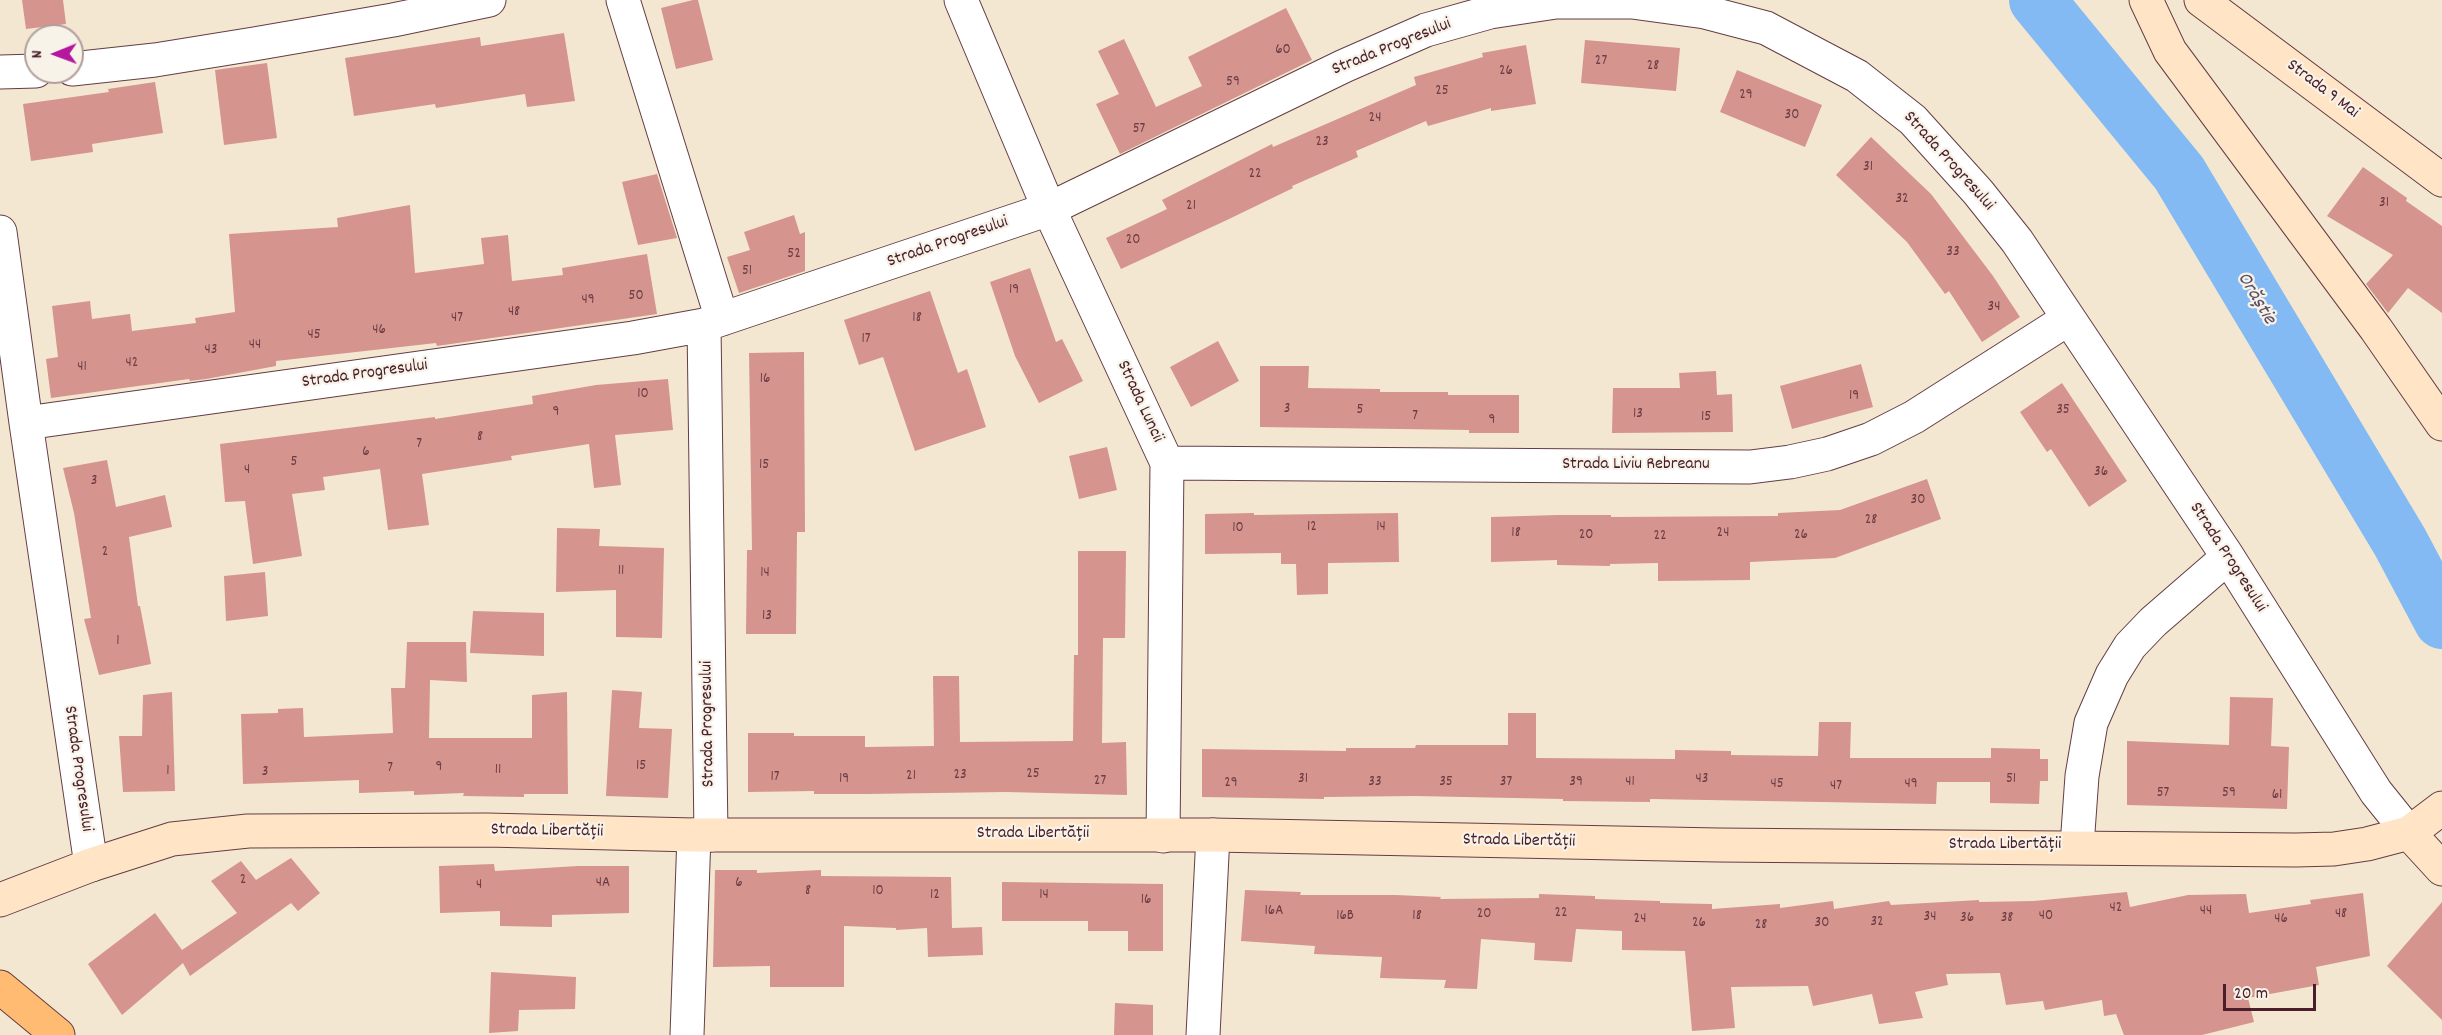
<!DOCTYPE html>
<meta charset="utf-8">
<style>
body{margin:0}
#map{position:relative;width:2442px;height:1035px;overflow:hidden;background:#f4e7d1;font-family:Dekko,sans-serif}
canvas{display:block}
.north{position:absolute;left:24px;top:24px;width:60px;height:60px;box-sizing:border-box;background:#f7f3e8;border:2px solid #b29e9c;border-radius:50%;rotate:269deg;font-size:16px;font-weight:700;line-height:24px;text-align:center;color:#4a1f2b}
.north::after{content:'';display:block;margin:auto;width:21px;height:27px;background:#b5179e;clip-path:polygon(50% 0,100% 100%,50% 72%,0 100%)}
.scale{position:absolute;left:2223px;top:984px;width:93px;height:27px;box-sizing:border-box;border:3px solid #4a1f2b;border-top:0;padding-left:8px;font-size:18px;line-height:21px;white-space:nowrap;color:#4a1f2b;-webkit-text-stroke:4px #f7f3e8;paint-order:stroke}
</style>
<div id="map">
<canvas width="2442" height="1035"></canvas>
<div class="north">N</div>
<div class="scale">20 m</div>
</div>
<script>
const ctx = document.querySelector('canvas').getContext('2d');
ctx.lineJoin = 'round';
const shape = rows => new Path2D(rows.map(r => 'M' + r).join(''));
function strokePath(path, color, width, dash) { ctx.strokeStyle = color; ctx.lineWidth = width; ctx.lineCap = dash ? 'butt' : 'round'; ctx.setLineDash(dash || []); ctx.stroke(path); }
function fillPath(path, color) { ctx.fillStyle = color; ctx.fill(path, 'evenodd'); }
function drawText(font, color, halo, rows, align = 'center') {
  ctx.font = font + ' Dekko,sans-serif'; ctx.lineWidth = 4.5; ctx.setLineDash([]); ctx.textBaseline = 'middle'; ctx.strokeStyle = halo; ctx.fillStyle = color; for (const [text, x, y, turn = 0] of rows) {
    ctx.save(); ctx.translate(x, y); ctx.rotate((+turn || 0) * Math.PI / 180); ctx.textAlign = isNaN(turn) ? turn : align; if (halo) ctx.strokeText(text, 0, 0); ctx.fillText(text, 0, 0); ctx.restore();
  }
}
const river = shape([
 [2037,0,2179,173,2400,542,2442,621]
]);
const building = shape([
 [22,0,63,0,66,24,26,29],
 [693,0,698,0,713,60,676,69,661,8],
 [1286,8,1312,60,1120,154,1096,104,1119,94,1098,51,1124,39,1156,107,1202,86,1188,57],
 [564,33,575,101,527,107,525,94,436,108,435,104,354,116,345,58,480,37,481,46],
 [1585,40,1680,48,1676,91,1581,83],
 [1526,45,1536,104,1491,111,1491,108,1428,126,1426,121,1356,151,1358,157,1292,186,1293,188,1227,220,1121,269,1106,238,1167,209,1162,200,1272,144,1273,147,1416,85,1414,77,1483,57,1482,53],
 [267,63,277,138,224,145,215,70],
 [1737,70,1822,105,1805,147,1720,112],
 [155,82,163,133,92,144,93,152,31,161,23,104,109,92,108,89],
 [1871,137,1931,194,1993,276,2020,317,1982,342,1949,291,1945,294,1907,242,1836,175],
 [2363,167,2407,198,2406,201,2442,226,2442,313,2408,288,2388,313,2366,284,2393,255,2327,216],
 [657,174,677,238,638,245,622,182],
 [410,205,415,273,484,264,481,238,508,235,512,281,563,275,562,268,647,254,657,314,437,346,436,343,276,361,276,366,206,379,190,381,189,379,51,398,46,359,58,357,52,306,90,301,92,319,130,314,132,331,196,323,195,318,235,312,229,234,338,227,337,218],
 [794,215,800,234,805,232,805,271,739,293,727,257,750,250,744,232],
 [1030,268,1056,342,1062,339,1083,381,1039,403,1015,356,990,282],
 [930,291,958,373,967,369,986,427,915,451,883,357,859,365,844,320],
 [1218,341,1239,381,1191,407,1170,367],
 [804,352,805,532,797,532,796,634,746,634,747,550,752,550,749,353],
 [1861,364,1873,407,1792,429,1780,386],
 [1260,366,1309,366,1308,388,1380,389,1380,392,1448,392,1448,395,1519,395,1519,433,1469,433,1469,430,1260,427],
 [1716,371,1717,395,1732,394,1733,432,1612,433,1613,388,1680,388,1679,373],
 [668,379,673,430,615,435,621,485,594,488,589,444,511,456,512,460,422,474,429,525,388,530,380,469,323,477,325,490,292,494,302,556,253,564,245,501,225,502,220,444,435,417,435,419,533,404,532,396,596,385],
 [2062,383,2127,481,2089,507,2051,449,2047,452,2020,412],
 [1107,447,1117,490,1079,499,1069,456],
 [107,460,116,507,165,495,172,527,129,537,138,606,140,606,151,664,99,675,84,619,91,618,74,513,63,468],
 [1927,479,1941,519,1835,558,1750,562,1750,580,1658,581,1658,563,1610,564,1610,566,1557,565,1557,560,1491,562,1491,517,1558,515,1611,515,1611,517,1778,516,1778,513,1840,510],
 [1254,513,1254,515,1398,513,1399,562,1328,563,1328,594,1297,595,1296,564,1281,564,1281,553,1205,554,1205,514],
 [557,528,600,529,599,546,664,548,662,638,616,637,616,590,556,592],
 [1078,551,1126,551,1125,638,1103,638,1102,743,1126,742,1127,795,1006,792,865,794,814,794,814,791,748,792,748,733,794,733,794,736,865,736,865,747,934,746,933,676,959,676,960,742,1073,741,1074,655,1078,655],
 [265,572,268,616,226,621,224,576],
 [473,611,544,613,544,656,470,653],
 [407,642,466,642,467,682,430,680,429,738,532,738,532,695,567,692,568,794,524,794,524,797,463,796,464,793,414,795,414,791,359,793,359,780,243,784,241,714,278,713,278,709,303,708,304,737,393,733,391,688,405,688],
 [612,690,642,692,639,728,672,729,668,798,606,796],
 [172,692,175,791,123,792,119,736,142,736,143,695],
 [2230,697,2273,698,2271,746,2289,747,2287,809,2127,805,2127,741,2229,745],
 [1508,713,1536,713,1536,758,1675,759,1675,750,1731,751,1731,755,1818,756,1819,722,1851,722,1850,758,1991,758,1991,748,2040,749,2040,759,2048,759,2048,781,2040,781,2039,804,1990,803,1990,782,1937,782,1936,804,1650,799,1650,802,1563,801,1563,799,1415,796,1324,797,1324,799,1202,797,1202,749,1346,751,1346,748,1415,748,1416,745,1508,745],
 [291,858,320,893,298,911,291,903,190,976,183,963,122,1015,88,964,155,913,182,950,237,913,211,881,241,861,256,880],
 [494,864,495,871,578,866,629,866,629,913,552,915,552,927,500,926,500,911,440,913,439,866],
 [715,870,757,870,757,873,821,870,821,876,951,877,952,928,982,927,983,955,928,957,927,928,896,930,896,928,844,926,844,987,770,987,770,966,713,967],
 [1002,882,1163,884,1163,951,1128,951,1128,931,1088,931,1088,921,1002,921],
 [1245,890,1301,892,1300,895,1396,895,1441,897,1440,899,1539,898,1539,894,1595,896,1595,899,1660,901,1660,903,1712,904,1712,909,1780,904,1780,908,1833,901,1834,909,1889,901,1891,905,1979,900,1979,902,2034,901,2127,892,2130,907,2188,895,2246,894,2249,913,2311,904,2310,900,2363,893,2370,956,2316,967,2319,985,2248,998,2254,1022,2202,1035,2124,1035,2116,1014,2104,1016,2102,1000,2045,1010,2043,1001,2006,1005,2000,973,1946,974,1948,985,1915,992,1923,1018,1879,1024,1872,994,1813,1006,1808,986,1731,987,1735,1028,1692,1031,1685,951,1622,950,1622,931,1576,929,1572,962,1534,960,1535,943,1481,939,1477,989,1444,988,1446,980,1380,978,1382,957,1314,954,1315,946,1241,941],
 [2442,902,2442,1020,2387,966],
 [491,972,576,977,575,1009,519,1010,518,1031,489,1033],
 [1115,1003,1153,1005,1153,1035,1114,1035]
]);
const street = shape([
 [623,0,722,319],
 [961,0,1049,209,1167,463,1163,836],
 [72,69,155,60,254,44,393,20,489,0],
 [0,72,36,71],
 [0,232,26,423,91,865],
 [704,325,711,835],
 [26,423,633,338,704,325,1049,209,1344,66,1426,30,1490,12,1556,2,1632,2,1705,12,1766,28,1857,76,1913,120,1978,192,2017,241,2228,557,2376,792,2409,833],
 [1167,463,1750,467,1790,462,1827,454,1871,439,1914,417,2068,319],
 [2077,846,2082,776,2091,723,2112,675,2130,646,2153,622,2228,557],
 [687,1035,694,835],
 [1203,1035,1213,835]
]);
const secondary = shape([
 [2146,0,2170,51,2376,329,2442,424],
 [2201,0,2442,180],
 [2409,833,2442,869],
 [0,900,91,865,172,839,248,831,487,830,694,835,1213,835,1718,845,2296,850,2334,849,2367,844,2409,833,2442,808]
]);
const primary = shape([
 [0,987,58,1035]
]);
const numberNames = [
 ["60",1283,51],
 ["27",1601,62],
 ["28",1653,67],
 ["26",1506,72],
 ["59",1233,83],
 ["25",1442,92],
 ["29",1746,96],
 ["30",1792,116],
 ["24",1375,119],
 ["57",1139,130],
 ["23",1322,143],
 ["31",1868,168],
 ["22",1255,175],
 ["32",1902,200],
 ["31",2384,204],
 ["21",1191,207],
 ["20",1133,241],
 ["33",1953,253],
 ["52",794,255],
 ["51",747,272],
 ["19",1014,291],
 ["50",636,297],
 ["49",588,301],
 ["34",1994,308],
 ["48",514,313],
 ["47",457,319],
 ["18",917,319],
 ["46",379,331],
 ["45",314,336],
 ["17",866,340],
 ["44",255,346],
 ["43",211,351],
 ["42",132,364],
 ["41",82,368],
 ["16",765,380],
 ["10",643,395],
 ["19",1854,397],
 ["3",1287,410],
 ["5",1360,411],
 ["35",2063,411],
 ["9",556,413],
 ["13",1638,415],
 ["7",1415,417],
 ["15",1706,418],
 ["9",1492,421],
 ["8",480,438],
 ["7",419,445],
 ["6",366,453],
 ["5",294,463],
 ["15",764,466],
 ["4",247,471],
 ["36",2101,473],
 ["3",94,482],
 ["30",1918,501],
 ["28",1871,521],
 ["12",1312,528],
 ["14",1381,528],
 ["10",1238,529],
 ["18",1516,534],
 ["24",1723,534],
 ["20",1586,536],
 ["26",1801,536],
 ["22",1660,537],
 ["2",105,553],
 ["11",621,572],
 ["14",765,574],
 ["13",767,617],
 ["1",118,642],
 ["15",641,767],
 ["9",439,768],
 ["7",390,769],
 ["11",498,771],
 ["1",168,772],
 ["3",265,773],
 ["25",1033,775],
 ["23",960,776],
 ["21",911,777],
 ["17",775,778],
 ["19",844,780],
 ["31",1303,780],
 ["43",1702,780],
 ["51",2011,780],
 ["27",1100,782],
 ["33",1375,783],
 ["35",1446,783],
 ["37",1506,783],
 ["39",1576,783],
 ["41",1630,783],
 ["29",1231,784],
 ["45",1777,785],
 ["49",1911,785],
 ["47",1836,787],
 ["57",2163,794],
 ["59",2229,794],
 ["61",2277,796],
 ["2",243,881],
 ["4A",603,884],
 ["6",739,884],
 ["4",479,886],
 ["8",808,892],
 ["10",878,892],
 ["12",935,896],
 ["14",1044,896],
 ["16",1146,901],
 ["42",2116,909],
 ["16A",1274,912],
 ["44",2206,912],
 ["22",1561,914],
 ["20",1484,915],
 ["48",2341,915],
 ["16B",1345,917],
 ["18",1417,917],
 ["40",2046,917],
 ["34",1930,918],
 ["36",1967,919],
 ["38",2007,919],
 ["24",1640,920],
 ["46",2281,920],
 ["32",1877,923],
 ["26",1699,924],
 ["30",1822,924],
 ["28",1761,926]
];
const streetNames = [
 ["Strada Progresului",1392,48,-22],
 ["Strada 9 Mai",2322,90,37],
 ["Strada Progresului",1948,162,48],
 ["Strada Progresului",948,243,-19],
 ["Strada Progresului",365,375,-8],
 ["Strada Luncii",1139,402,65],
 ["Strada Liviu Rebreanu",1636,466],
 ["Strada Progresului",2227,558,57],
 ["Strada Progresului",709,724,-91],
 ["Strada Progresului",77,769,82],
 ["Strada Libertății",547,832,1],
 ["Strada Libertății",1033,835],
 ["Strada Libertății",1519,842,1],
 ["Strada Libertății",2005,846]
];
const waterNames = [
 ["Orăștie",2255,299,59]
];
strokePath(river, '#83baf3', 56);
fillPath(building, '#d5948d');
strokePath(street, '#643d44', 35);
strokePath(secondary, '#643d44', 35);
strokePath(primary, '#643d44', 35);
strokePath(street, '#fff', 33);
strokePath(secondary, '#ffe4c6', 33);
strokePath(primary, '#ffbb71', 33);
drawText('15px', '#6d3c44', null, numberNames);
drawText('18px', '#4a1f2b', '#f7f3e8', streetNames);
drawText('italic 20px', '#5b4e67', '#f7f3e8', waterNames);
</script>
